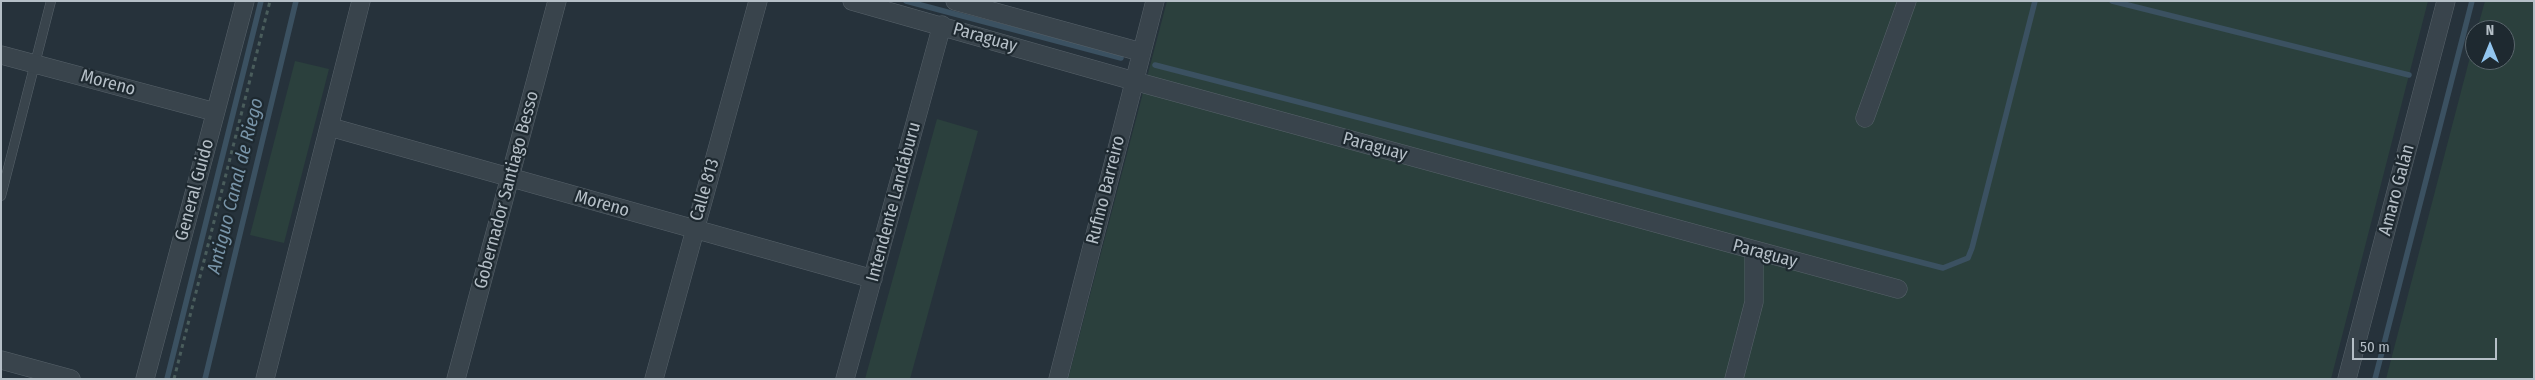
<!DOCTYPE html>
<meta charset="utf-8">
<style>
body{margin:0}
#map{position:relative;width:2535px;height:380px;overflow:hidden;background:#26323b;font-family:"Fira Sans Condensed",sans-serif}
canvas{display:block}
.frame{position:absolute;inset:0;border:2px solid #b5bfc7;pointer-events:none}
.north{position:absolute;left:2465px;top:20px;width:50px;height:50px;box-sizing:border-box;background:#1e2930;border:1px solid #5a656c;border-radius:50%;rotate:0deg;font-size:14px;font-weight:700;line-height:20px;text-align:center;color:#b5bfc7}
.north::after{content:'';display:block;margin:auto;width:18px;height:22px;background:#92c5ef;clip-path:polygon(50% 0,100% 100%,50% 72%,0 100%)}
.scale{position:absolute;left:2352px;top:338px;width:145px;height:22px;box-sizing:border-box;border:2px solid #b5bfc7;border-top:0;padding-left:6px;font-size:15px;line-height:18px;white-space:nowrap;color:#b5bfc7;-webkit-text-stroke:4px #1e2930;paint-order:stroke}
</style>
<div id="map">
<canvas width="2535" height="380"></canvas>
<div class="frame"></div>
<div class="north">N</div>
<div class="scale">50 m</div>
</div>
<script>
const ctx = document.querySelector('canvas').getContext('2d');
ctx.lineJoin = 'round';
function fillPath(path, color) { ctx.fillStyle = color; ctx.fill(path, 'evenodd'); }
const shape = rows => new Path2D(rows.map(r => 'M' + r).join(''));
function strokePath(path, color, width, dash) { ctx.strokeStyle = color; ctx.lineWidth = width; ctx.lineCap = dash ? 'butt' : 'round'; ctx.setLineDash(dash || []); ctx.stroke(path); }
function drawText(font, color, halo, rows, align = 'center') {
  ctx.font = font + ' "Fira Sans Condensed",sans-serif'; ctx.lineWidth = 4.5; ctx.setLineDash([]); ctx.textBaseline = 'middle'; ctx.strokeStyle = halo; ctx.fillStyle = color; for (const [text, x, y, turn = 0] of rows) {
    ctx.save(); ctx.translate(x, y); ctx.rotate((+turn || 0) * Math.PI / 180); ctx.textAlign = isNaN(turn) ? turn : align; if (halo) ctx.strokeText(text, 0, 0); ctx.fillText(text, 0, 0); ctx.restore();
  }
}
const green = shape([
 [1167,1,2428,1,2331,379,1068,379],
 [2485,1,2534,1,2534,379,2386,379,2475,38,2475,60,2505,60,2505,30,2477,30],
 [295,61,329,69,284,243,250,235],
 [937,119,978,131,910,379,865,379]
]);
const stream = shape([
 [906,1,1121,58],
 [2112,1,2409,75],
 [1155,65,1943,268,1968,258,1972,248,2035,1],
 [167,379,261,1],
 [205,379,296,1],
 [2375,379,2472,1]
]);
const path = shape([
 [174,379,270,1]
]);
const lane = shape([
 [1,196,51,1]
]);
const street = shape([
 [852,1,1134,81,1898,289],
 [955,1,1141,52],
 [1,55,215,112],
 [1865,118,1907,1],
 [330,127,873,279],
 [1,360,71,379],
 [145,379,245,1],
 [265,379,361,1],
 [456,379,557,1],
 [654,379,758,1],
 [845,379,942,25],
 [1058,379,1155,1],
 [1734,379,1754,302,1754,251],
 [2347,379,2446,1]
]);
const streetNames = [
 ["Paraguay",985,38,16],
 ["Moreno",108,83,15],
 ["Paraguay",1375,147,15],
 ["General Guido",195,190,-75],
 ["Gobernador Santiago Besso",507,190,-75],
 ["Calle 813",705,190,-74],
 ["Rufino Barreiro",1106,190,-76],
 ["Amaro Galán",2397,190,-75],
 ["Intendente Landáburu",894,202,-75],
 ["Moreno",602,204,16],
 ["Paraguay",1765,254,15]
];
const waterNames = [
 ["Antiguo Canal de Riego",236,186,-76]
];
fillPath(green, '#2b403d');
strokePath(stream, '#3b5161', 5.5);
strokePath(lane, '#57626a', 10);
strokePath(street, '#57626a', 19);
strokePath(path, '#4a5d5c', 3, [4, 4]);
strokePath(lane, '#39444c', 9);
strokePath(street, '#39444c', 18);
drawText('18px', '#b5bfc7', '#1e2930', streetNames);
drawText('italic 19px', '#7894a8', '#1e2930', waterNames);
</script>
